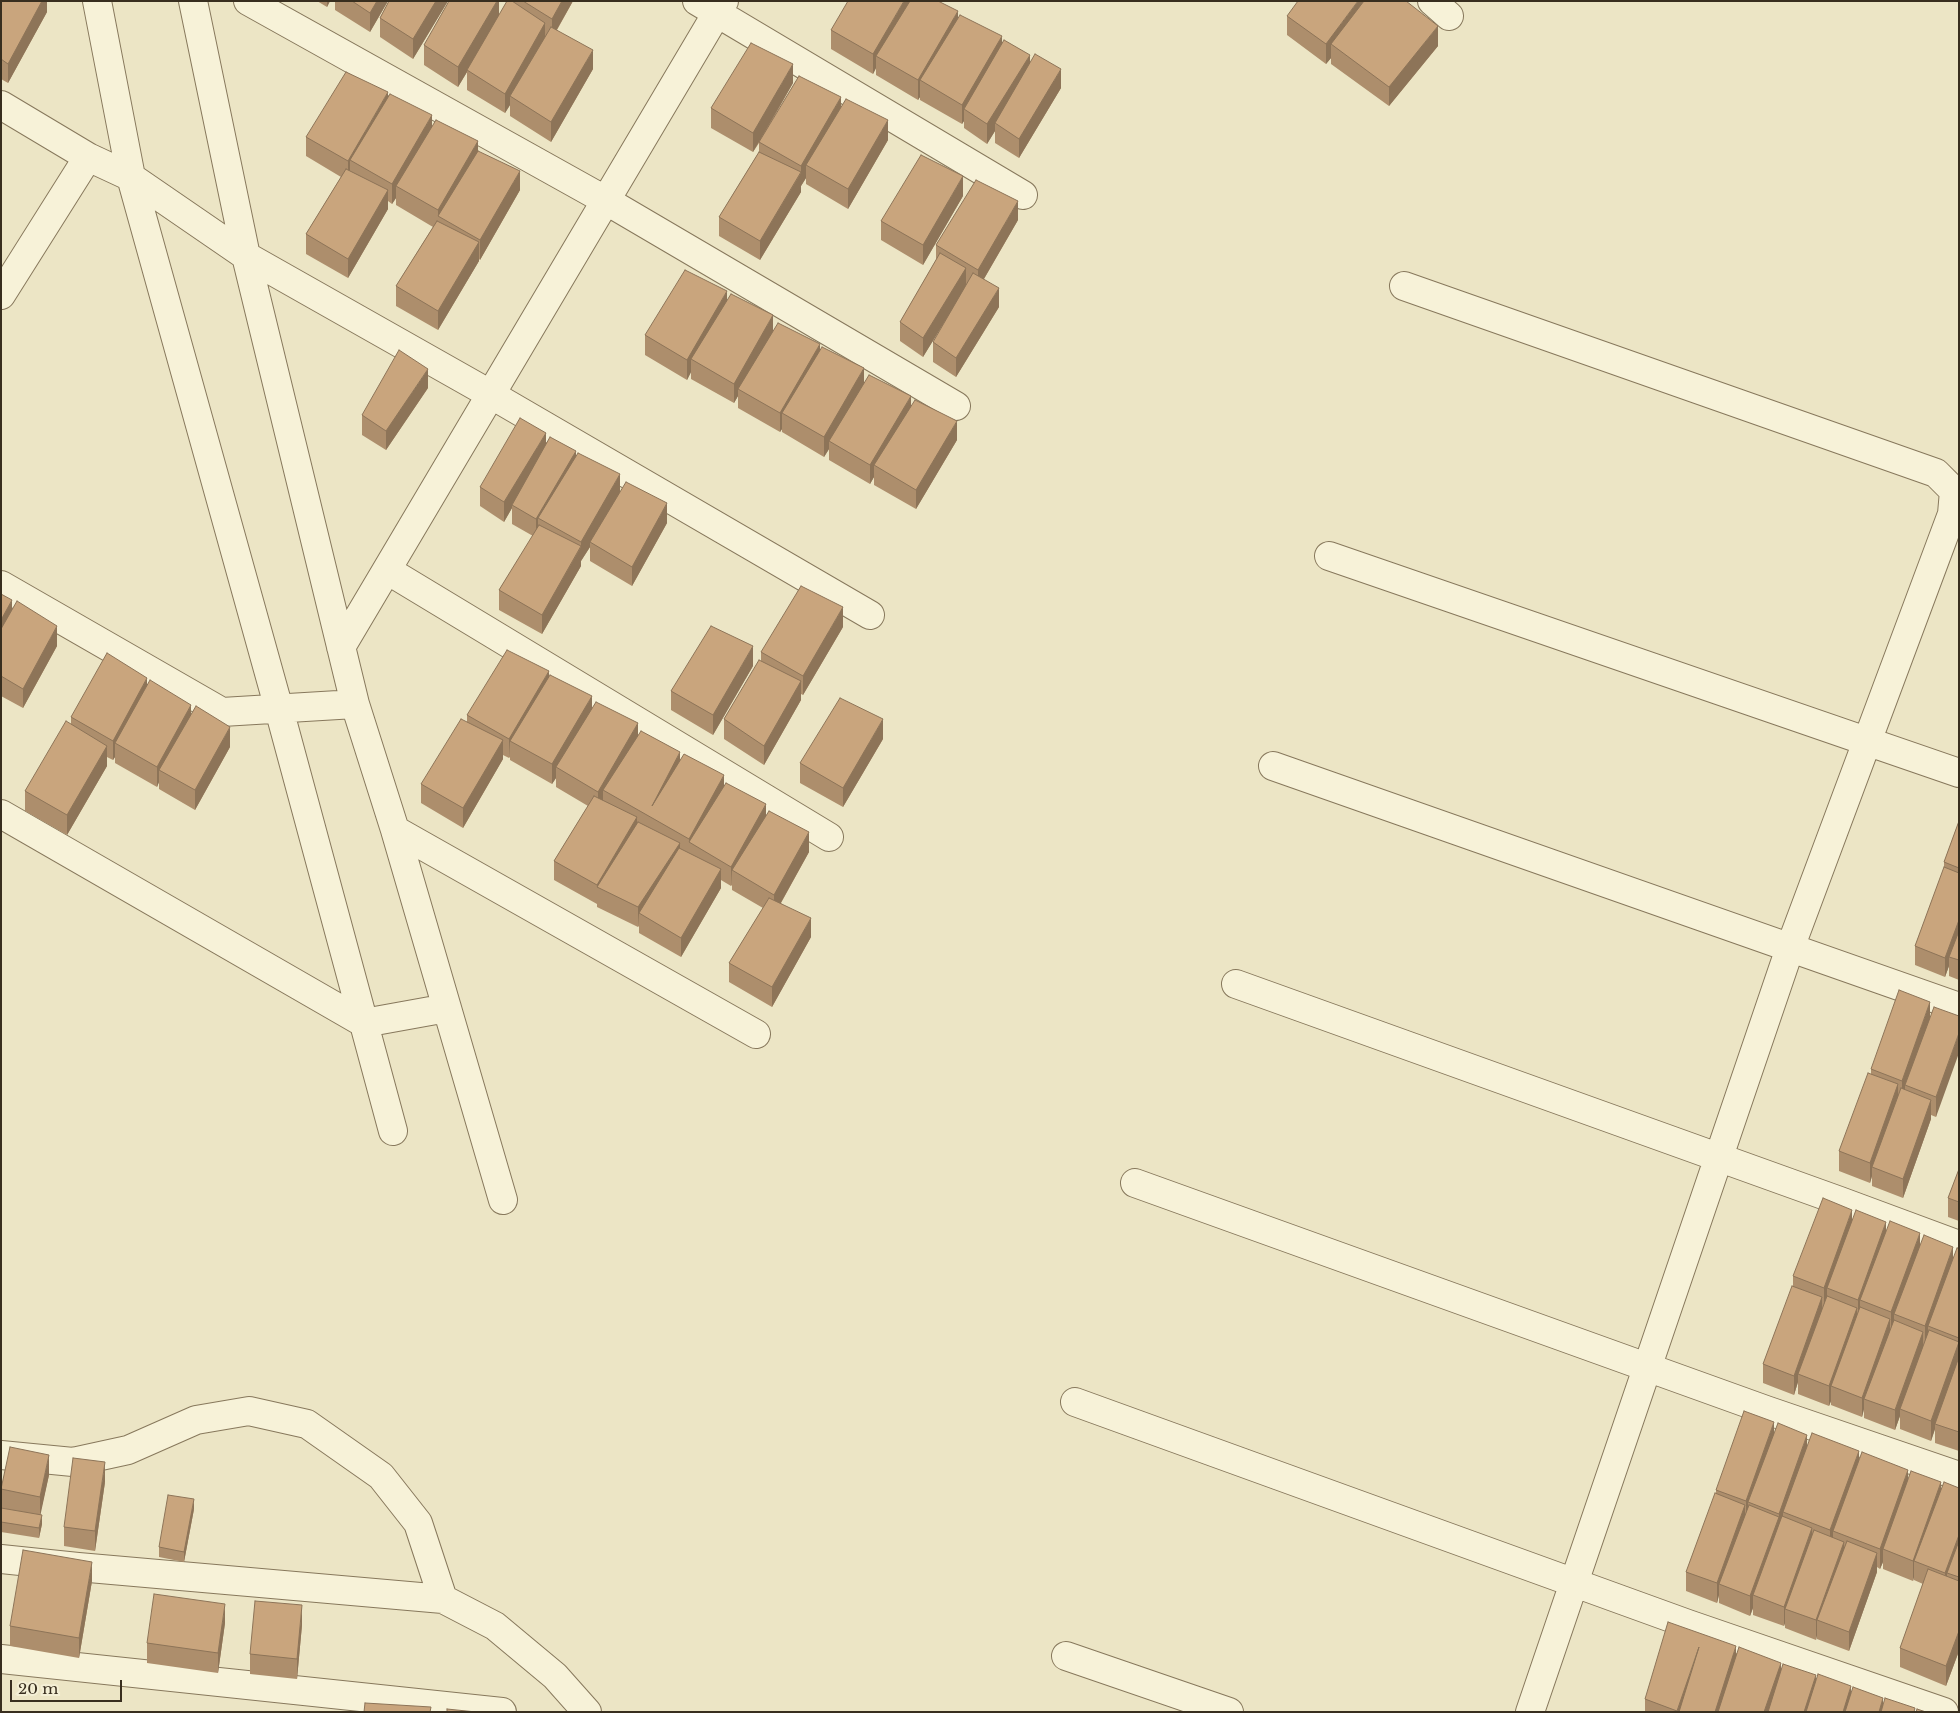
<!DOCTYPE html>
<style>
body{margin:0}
#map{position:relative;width:1960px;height:1713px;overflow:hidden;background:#ece5c5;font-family:"Libre Baskerville",serif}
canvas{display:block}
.frame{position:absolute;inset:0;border:2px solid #382e1f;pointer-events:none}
.scale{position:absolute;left:10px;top:1680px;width:112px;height:22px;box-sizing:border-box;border:2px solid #382e1f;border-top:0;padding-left:6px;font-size:15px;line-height:18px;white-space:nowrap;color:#382e1f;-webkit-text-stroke:4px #f4efd5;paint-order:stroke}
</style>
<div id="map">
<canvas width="1960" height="1713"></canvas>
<div class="frame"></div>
<div class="scale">20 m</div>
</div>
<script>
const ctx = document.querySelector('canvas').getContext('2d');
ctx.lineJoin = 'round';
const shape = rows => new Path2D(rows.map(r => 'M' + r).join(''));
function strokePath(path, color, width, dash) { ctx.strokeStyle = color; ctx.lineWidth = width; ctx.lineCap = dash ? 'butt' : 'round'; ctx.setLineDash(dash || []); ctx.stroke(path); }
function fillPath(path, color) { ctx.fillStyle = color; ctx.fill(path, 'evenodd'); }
const minor = shape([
 [97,1,131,177,279,709,393,1131],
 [193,1,246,256,355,704,395,830,503,1200],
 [248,1,605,200,956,406],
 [697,1,1023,195],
 [1432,1,1449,16],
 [1,105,88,157],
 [1404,286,1936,473,1954,491,1952,514,1790,948,1530,1712],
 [1,295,88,157,131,177,246,256,490,394,870,615],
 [1329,556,1959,773],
 [387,570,829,837],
 [1,585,222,712,355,704],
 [341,647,724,1],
 [1273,766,1959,1007],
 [1,814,364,1023,447,1008],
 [395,830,756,1034],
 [1236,984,1840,1201,1959,1245],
 [1135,1183,1766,1410,1959,1476],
 [1075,1402,1688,1624,1944,1712],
 [1,1455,73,1462,128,1450,196,1420,249,1411,307,1424,381,1476,418,1523,443,1599,495,1626,555,1676,587,1712],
 [1,1559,78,1567,443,1599],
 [1066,1656,1229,1712],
 [1,1659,502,1712]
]);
const wall = shape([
 [1,1,47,1,47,12,8,83,1,79],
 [317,1,330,1,327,7],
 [335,1,388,1,370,32,335,10],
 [389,1,448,1,413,59,380,37,380,18],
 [499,1,499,16,507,1,573,1,557,30,593,69,551,142,510,116,510,105,505,113,467,90,467,72,458,87,424,65,424,45],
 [1287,16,1438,46,1389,106,1331,64,1331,58,1326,64,1287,35],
 [958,18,1002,42,1061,88,1019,158,995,143,995,131,987,144,964,128,964,121,962,124,920,100,920,97,918,100,876,75,876,68,873,74,831,49,831,30],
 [793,83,769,126,841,107,888,140,848,209,806,184,806,178,801,186,801,192,760,260,719,236,719,217,759,152,759,143,753,152,711,128,711,108],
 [432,126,478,151,520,190,480,260,479,259,479,261,438,330,396,306,396,286,433,227,396,205,396,198,392,204,388,201,388,209,348,278,306,254,306,234,341,177,306,156,306,137],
 [963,196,923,265,881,240,881,221],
 [1018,220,984,279,999,307,956,377,933,362,933,342,948,316,923,357,900,341,900,322,936,260,936,245],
 [727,301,773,331,820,351,864,382,911,407,957,440,916,509,874,485,874,477,870,484,829,460,829,449,824,457,782,432,782,429,780,432,738,408,738,396,734,403,691,379,691,372,687,380,645,355,645,335],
 [428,388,386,450,362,435,362,415],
 [546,442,576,457,620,491,667,523,632,586,590,561,590,547,581,561,581,566,542,634,499,610,499,590,533,536,512,524,512,508,504,522,480,506,480,487],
 [1,594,12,609,57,646,23,708,1,696],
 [843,627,803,695,801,694,801,700,764,765,724,739,724,719,761,661,761,652],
 [753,666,713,735,671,710,671,691],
 [549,677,592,708,724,786,766,815,809,852,781,903,811,937,772,1007,729,982,729,963,763,908,732,890,732,885,731,886,721,880,721,888,681,957,639,933,639,926,638,927,597,907,597,903,597,904,554,880,554,861,588,806,556,787,556,778,552,784,510,760,510,757,509,758,503,755,503,759,463,828,421,803,421,784,467,722,467,715],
 [147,685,191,715,230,747,195,810,159,789,159,782,157,787,115,763,115,757,113,760,107,757,107,766,67,835,25,811,25,791,71,724,71,717],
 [883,739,843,807,800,783,800,763],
 [1959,821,1959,980,1949,976,1949,966,1945,977,1915,965,1915,946,1944,868,1944,862],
 [1959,1016,1936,1117,1931,1115,1931,1119,1903,1198,1872,1186,1872,1176,1870,1183,1839,1171,1839,1151,1871,1074,1871,1069,1930,1019],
 [1959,1169,1959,1221,1948,1217,1948,1198],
 [1852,1220,1886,1231,1920,1246,1953,1259,1959,1248,1959,1451,1935,1443,1935,1429,1931,1441,1900,1429,1900,1416,1895,1430,1864,1418,1864,1409,1862,1417,1831,1405,1831,1401,1829,1406,1798,1394,1798,1382,1794,1395,1763,1383,1763,1364,1793,1286,1793,1276],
 [1774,1433,1807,1448,1859,1460,1908,1480,1941,1489,1959,1488,1959,1651,1946,1686,1900,1667,1900,1648,1923,1584,1914,1580,1914,1577,1913,1581,1883,1569,1883,1562,1880,1569,1877,1567,1877,1572,1849,1651,1817,1639,1817,1635,1816,1640,1785,1628,1785,1623,1784,1626,1753,1615,1753,1608,1750,1616,1719,1603,1719,1595,1717,1603,1686,1591,1686,1572,1716,1493,1716,1490],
 [49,1475,40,1514,42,1524,39,1538,1,1532,1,1487],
 [105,1482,95,1551,64,1546,64,1527],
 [194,1509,184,1562,159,1557,159,1547],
 [92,1581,79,1658,10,1646,10,1626],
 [225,1623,218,1673,147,1663,147,1643],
 [302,1625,297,1679,250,1674,250,1654],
 [1736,1653,1851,1693,1883,1705,1915,1712,1645,1712,1645,1699]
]);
const shadedWall = shape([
 [42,1,47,1,47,12,8,83,8,64],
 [327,1,330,1,327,7],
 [377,1,388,1,370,32,370,13],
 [436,1,448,1,413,59,413,39],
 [497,1,499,1,499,18,467,70,467,72,458,87,458,67],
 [562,1,573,1,552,38,552,19],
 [904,1,913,1,876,56,876,68,873,74,873,54],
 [1358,1,1373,1,1331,44,1331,58,1326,64,1326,44],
 [958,11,958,31,920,80,920,97,918,100,918,80],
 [545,23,545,42,510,96,510,105,505,113,505,94],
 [1438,26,1438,46,1389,106,1389,87],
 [1002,36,1002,56,964,109,964,121,962,124,962,105],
 [593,50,593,69,551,142,551,122],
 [1030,55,1030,74,995,123,995,131,987,144,987,124],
 [793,64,793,83,753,152,753,133],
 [1061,69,1061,88,1019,158,1019,139],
 [388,92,388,112,350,160,350,177,348,180,348,161],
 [841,97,841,117,806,165,806,178,801,186,801,192,760,260,760,241,801,173,801,166],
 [432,115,432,135,396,186,396,198,392,204,392,184],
 [888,120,888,140,848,209,848,189],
 [478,141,478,161,438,216,438,230,438,210],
 [520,171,520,190,480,260,480,240],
 [963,176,963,196,923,265,923,245],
 [388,190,388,209,348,278,348,259],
 [1018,201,1018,220,978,289,978,270],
 [479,242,479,261,438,330,438,311],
 [966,268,966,287,923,357,923,338],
 [999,288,999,307,956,377,956,358],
 [727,291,727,311,691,359,691,372,687,380,687,360],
 [773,315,773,334,738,389,738,396,734,403,734,384],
 [820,344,820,364,782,413,782,429,780,432,780,413],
 [864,368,864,388,829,441,829,449,824,457,824,437],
 [428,369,428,388,386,450,386,431],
 [911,396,911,415,874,465,874,477,870,484,870,465],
 [957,421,957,440,916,509,916,490],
 [546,433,546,452,512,505,512,508,504,522,504,502],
 [576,451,576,471,538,518,538,535,536,538,536,519],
 [620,474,620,493,590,542,590,547,581,561,581,566,542,634,542,615,581,547,581,542],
 [667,503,667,523,632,586,632,567],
 [12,600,12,620,1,640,1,620],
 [843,607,843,627,803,695,803,676],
 [57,626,57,646,23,708,23,689],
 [753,646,753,666,713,735,713,715],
 [549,671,549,690,510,741,509,758,509,739],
 [147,678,147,698,115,743,115,757,113,760,113,741],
 [801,681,801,700,764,765,764,746],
 [592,696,592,715,556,767,556,778,552,784,552,764],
 [191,705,191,724,159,770,159,782,157,787,157,767],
 [883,719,883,739,843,807,843,788],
 [638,723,638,742,603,790,603,802,598,811,598,792],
 [230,727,230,747,195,810,195,790],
 [503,740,503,759,463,828,463,808],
 [107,746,107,766,67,835,67,815],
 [680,752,680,772,652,806],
 [724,775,724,795,689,842,689,839],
 [766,804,766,824,732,870,731,886,731,867],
 [637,817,637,836,597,887,597,904,597,885],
 [809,832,809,852,774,915,774,895],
 [680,843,680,862,639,913,638,927,638,907],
 [721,869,721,888,681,957,681,938],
 [811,918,811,937,772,1007,772,987],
 [1959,920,1959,939,1949,957,1949,966,1945,977,1945,958],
 [1930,1002,1930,1021,1905,1085,1905,1090,1902,1100,1902,1081],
 [1959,1033,1959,1053,1936,1117,1936,1097],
 [1898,1084,1898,1104,1872,1167,1872,1176,1870,1183,1870,1163],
 [1931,1100,1931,1119,1903,1198,1903,1179],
 [1852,1210,1852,1229,1827,1288,1827,1298,1824,1308,1824,1288],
 [1886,1222,1886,1241,1860,1300,1860,1313,1858,1320,1858,1300],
 [1920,1233,1920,1252,1894,1314,1894,1322,1891,1331,1891,1312],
 [1953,1247,1953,1267,1928,1326,1928,1337,1925,1346,1925,1326],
 [1822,1297,1822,1317,1798,1374,1798,1382,1794,1395,1794,1376],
 [1857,1308,1857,1327,1831,1386,1831,1401,1829,1406,1829,1386],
 [1890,1319,1890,1338,1864,1399,1864,1409,1862,1417,1862,1398],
 [1923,1332,1923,1352,1900,1409,1900,1416,1895,1430,1895,1410],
 [1959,1342,1959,1362,1935,1424,1935,1429,1931,1441,1931,1421],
 [1774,1422,1774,1442,1748,1502,1748,1515,1746,1521,1746,1501],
 [1807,1435,1807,1454,1783,1512,1783,1522,1779,1533,1779,1514],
 [1859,1451,1859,1471,1833,1531,1833,1542,1830,1550,1830,1530],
 [49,1455,49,1475,40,1517,40,1497],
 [105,1462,105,1482,95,1551,95,1531],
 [1908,1470,1908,1489,1883,1549,1883,1562,1880,1569,1880,1549],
 [1941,1482,1941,1502,1914,1561,1914,1577,1913,1581,1913,1561],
 [194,1499,194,1509,184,1562,184,1552],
 [1745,1505,1745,1524,1719,1584,1719,1595,1717,1603,1717,1583],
 [42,1515,42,1524,39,1538,39,1528],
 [1779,1517,1779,1536,1753,1595,1753,1608,1750,1616,1750,1596],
 [1812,1528,1812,1547,1785,1609,1785,1623,1784,1626,1784,1607],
 [1959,1535,1959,1554,1947,1573,1947,1587,1945,1592,1945,1573],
 [1844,1542,1844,1561,1817,1620,1817,1635,1816,1640,1816,1620],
 [1877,1553,1877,1572,1849,1651,1849,1632],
 [2,1555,2,1575,1,1584,1,1565],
 [92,1562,92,1581,79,1658,79,1638],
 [225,1604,225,1623,218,1673,218,1653],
 [302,1605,302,1625,297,1679,297,1659],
 [1959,1631,1959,1651,1946,1686,1946,1666],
 [1736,1646,1736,1666,1721,1712,1715,1712],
 [1699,1647,1683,1712,1677,1712],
 [1781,1663,1781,1682,1771,1712,1764,1712],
 [1816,1675,1816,1695,1811,1712,1804,1712],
 [1851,1686,1851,1705,1849,1712,1843,1712],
 [1883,1698,1883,1712,1879,1712]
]);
const building = shape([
 [1,1,42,1,8,64,1,59,1,1],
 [352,1,377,1,370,13,352,1],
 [389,1,436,1,413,39,380,18,389,1],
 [449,1,497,1,458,67,424,45,449,1],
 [507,1,512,1,545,23,505,94,467,70,507,1],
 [523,1,562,1,552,19,523,1],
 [848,1,904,1,873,54,831,30,848,1],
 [910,1,938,1,958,11,918,80,876,56,910,1],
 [1298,1,1358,1,1326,44,1287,16,1298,1],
 [1364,1,1406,1,1438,26,1389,87,1331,44,1364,1],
 [960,15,1002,36,962,105,920,80,960,15],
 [551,27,593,50,551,122,510,96,551,27],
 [1004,40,1030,55,987,124,964,109,1004,40],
 [751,43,793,64,753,133,711,108,751,43],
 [1035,54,1061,69,1019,139,995,123,1035,54],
 [346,72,388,92,348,161,306,137,346,72],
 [799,76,841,97,801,166,759,142,799,76],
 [390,94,432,115,392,184,350,160,390,94],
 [846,99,888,120,848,189,806,165,846,99],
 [436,120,478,141,438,210,396,186,436,120],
 [478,151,520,171,480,240,438,216,478,151],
 [759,152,801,172,760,241,719,217,759,152],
 [921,155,963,176,923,245,881,221,921,155],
 [346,169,388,190,348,259,306,234,346,169],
 [976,180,1018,201,978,270,936,245,976,180],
 [437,221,479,242,438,311,396,286,437,221],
 [940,253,966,268,923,338,900,322,940,253],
 [685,270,727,291,687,360,645,335,685,270],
 [973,273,999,288,956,358,933,342,973,273],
 [731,294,773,315,734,384,691,359,731,294],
 [778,323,820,344,780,413,738,389,778,323],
 [822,347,864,368,824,437,782,413,822,347],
 [399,350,428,369,386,431,362,415,399,350],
 [869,375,911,396,870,465,829,441,869,375],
 [915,400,957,421,916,490,874,465,915,400],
 [520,418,546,433,504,502,480,487,520,418],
 [550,437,576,451,536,519,512,505,550,437],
 [578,453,620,474,581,542,538,518,578,453],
 [626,482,667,503,632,567,590,542,626,482],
 [539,525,581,546,542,615,499,590,539,525],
 [801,586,843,607,803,676,761,652,801,586],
 [1,594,12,600,1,620,1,594],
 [17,601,57,626,23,689,1,676,1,629,17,601],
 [711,626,753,646,713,715,671,691,711,626],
 [507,650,549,671,509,739,467,715,507,650],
 [107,653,147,678,113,741,71,717,107,653],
 [759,660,801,681,764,746,724,719,759,660],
 [550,675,592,696,552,764,510,741,550,675],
 [150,680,191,705,157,767,115,743,150,680],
 [840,698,883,719,843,788,800,763,840,698],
 [596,702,638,723,598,792,556,767,596,702],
 [196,706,230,727,195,790,159,770,196,706],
 [461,719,503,740,463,808,421,784,461,719],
 [66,721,107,746,67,815,25,791,66,721],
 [641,731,680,752,652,806,684,754,724,775,689,839,603,790,641,731],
 [726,783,766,804,731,867,689,842,726,783],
 [594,796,637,817,597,885,554,861,594,796],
 [769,811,809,832,774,895,732,870,769,811],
 [1959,821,1959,868,1944,862,1959,821],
 [638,822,680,843,638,907,597,887,638,822],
 [679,848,721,869,681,938,639,913,679,848],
 [1944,867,1959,873,1959,920,1945,958,1915,946,1944,867],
 [769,898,811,918,772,987,729,963,769,898],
 [1959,931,1959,960,1949,957,1959,931],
 [1899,990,1930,1002,1902,1081,1871,1069,1899,990],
 [1934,1007,1959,1016,1959,1033,1936,1097,1905,1085,1934,1007],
 [1868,1073,1898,1084,1870,1163,1839,1151,1868,1073],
 [1901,1088,1931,1100,1903,1179,1872,1167,1901,1088],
 [1959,1169,1959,1202,1948,1198,1959,1169],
 [1823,1198,1852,1210,1824,1288,1793,1276,1823,1198],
 [1856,1210,1886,1222,1858,1300,1827,1288,1856,1210],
 [1890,1221,1920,1233,1891,1312,1860,1300,1890,1221],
 [1924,1235,1953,1247,1925,1326,1894,1314,1924,1235],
 [1957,1248,1959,1248,1959,1338,1928,1326,1957,1248],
 [1792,1286,1822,1297,1794,1376,1763,1364,1792,1286],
 [1827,1296,1857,1308,1829,1386,1798,1374,1827,1296],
 [1860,1307,1890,1319,1862,1398,1831,1386,1860,1307],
 [1894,1320,1923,1332,1895,1410,1864,1399,1894,1320],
 [1929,1330,1959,1342,1931,1421,1900,1409,1929,1330],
 [1959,1357,1959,1432,1935,1424,1959,1357],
 [1744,1411,1774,1422,1746,1501,1716,1490,1744,1411],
 [1778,1423,1807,1435,1779,1514,1748,1502,1778,1423],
 [1812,1433,1859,1451,1830,1530,1783,1512,1812,1433],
 [10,1447,49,1455,40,1497,1,1489,10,1447],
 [1862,1452,1908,1470,1880,1549,1833,1531,1862,1452],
 [73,1458,105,1462,95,1531,64,1527,73,1458],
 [1911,1471,1941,1482,1913,1561,1883,1549,1911,1471],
 [1944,1482,1959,1488,1959,1535,1945,1573,1914,1561,1944,1482],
 [1715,1493,1745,1505,1717,1583,1686,1572,1715,1493],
 [168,1495,194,1499,184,1552,159,1547,168,1495],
 [1749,1505,1779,1517,1750,1596,1719,1584,1749,1505],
 [1,1508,42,1515,39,1528,1,1522,1,1508],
 [1782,1516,1812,1528,1784,1607,1753,1595,1782,1516],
 [1814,1530,1844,1542,1816,1620,1785,1609,1814,1530],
 [1847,1541,1877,1553,1849,1632,1817,1620,1847,1541],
 [1959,1541,1959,1577,1947,1573,1959,1541],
 [23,1550,92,1562,79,1638,10,1626,23,1550],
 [1928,1569,1959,1581,1959,1631,1946,1666,1900,1648,1928,1569],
 [154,1594,225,1604,218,1653,147,1643,154,1594],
 [255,1601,302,1605,297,1659,250,1654,255,1601],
 [1668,1622,1736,1646,1715,1712,1679,1712,1699,1647,1677,1711,1645,1699,1668,1622],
 [1739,1647,1781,1663,1764,1712,1718,1712,1739,1647],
 [1783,1664,1816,1675,1804,1712,1768,1712,1783,1664],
 [1818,1674,1851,1686,1843,1712,1806,1712,1818,1674],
 [1853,1687,1883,1698,1879,1712,1845,1712,1853,1687],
 [1885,1698,1915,1708,1914,1712,1881,1712,1885,1698],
 [365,1703,431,1707,430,1712,364,1712,365,1703],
 [447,1709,476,1712,447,1712,447,1709],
 [1917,1709,1926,1712,1916,1712,1917,1709]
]);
strokePath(minor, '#87785c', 30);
strokePath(minor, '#f7f2d8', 28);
fillPath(wall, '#ad8e6c');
fillPath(shadedWall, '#8d7458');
fillPath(building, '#c9a57d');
strokePath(building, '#8d7458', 1);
</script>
